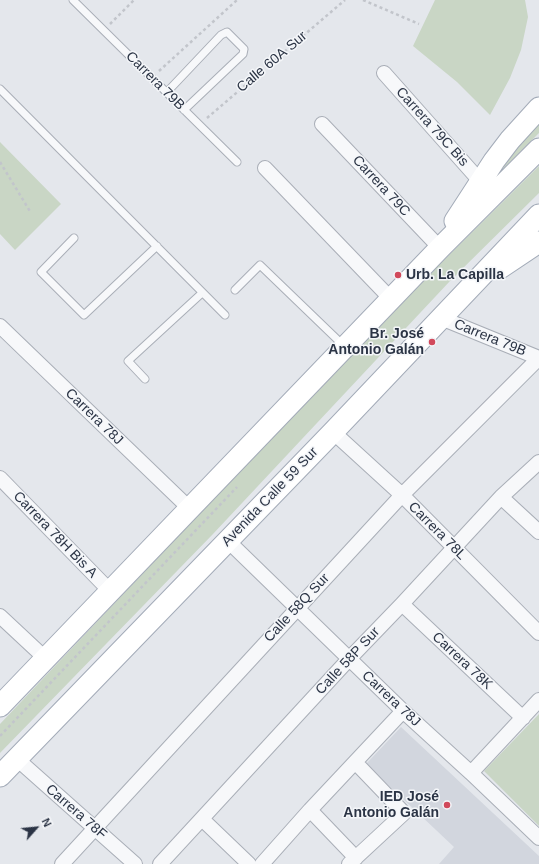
<!DOCTYPE html>
<meta charset="utf-8">
<style>
body{margin:0}
#map{position:relative;width:539px;height:864px;overflow:hidden;background:#e4e7ec;font-family:Arial,sans-serif}
canvas{display:block}
.north{position:absolute;left:16px;top:808px;width:40px;height:40px;-webkit-text-stroke:3px #f4f6f9;paint-order:stroke;rotate:63deg;font-size:11px;font-weight:700;line-height:16px;text-align:center;color:#2b3445}
.north::after{content:'';display:block;margin:auto;width:14px;height:18px;background:#2b3445;clip-path:polygon(50% 0,100% 100%,50% 72%,0 100%)}
</style>
<div id="map">
<canvas width="539" height="864"></canvas>
<div class="north">N</div>
</div>
<script>
const ctx = document.querySelector('canvas').getContext('2d');
ctx.lineJoin = 'round';
function fillPath(path, color) { ctx.fillStyle = color; ctx.fill(path, 'evenodd'); }
const shape = rows => new Path2D(rows.map(r => 'M' + r).join(''));
function strokePath(path, color, width, dash) { ctx.strokeStyle = color; ctx.lineWidth = width; ctx.lineCap = dash ? 'butt' : 'round'; ctx.setLineDash(dash || []); ctx.stroke(path); }
function drawText(font, color, halo, rows, align = 'center') {
  ctx.font = font + ' Arial,sans-serif'; ctx.lineWidth = 3; ctx.setLineDash([]); ctx.textBaseline = 'middle'; ctx.strokeStyle = halo; ctx.fillStyle = color; for (const [text, x, y, turn = 0] of rows) {
    ctx.save(); ctx.translate(x, y); ctx.rotate((+turn || 0) * Math.PI / 180); ctx.textAlign = isNaN(turn) ? turn : align; if (halo) ctx.strokeText(text, 0, 0); ctx.fillText(text, 0, 0); ctx.restore();
  }
}
const built = shape([
 [401,727,539,856,539,864,439,864,454,847,366,764]
]);
const green = shape([
 [435,0,525,0,528,17,521,50,510,78,490,115,457,82,413,46],
 [539,118,539,133,493,179],
 [0,142,61,204,15,250,0,234],
 [539,166,539,193,450,281,213,534,0,753,0,724,199,514,438,266],
 [539,714,539,826,484,771]
]);
const path = shape([
 [363,0,419,24],
 [110,24,134,0],
 [159,71,237,0],
 [207,118,345,0],
 [0,162,31,213],
 [0,736,237,487]
]);
const lane = shape([
 [73,0,237,162],
 [0,89,225,315],
 [167,92,221,35,227,32,244,49,243,54,184,110],
 [74,238,41,272,84,315,157,246],
 [235,290,260,265,343,345],
 [145,379,128,361,202,293]
]);
const street = shape([
 [384,73,480,181],
 [322,124,440,248],
 [265,168,391,299],
 [441,318,539,358],
 [0,326,189,508],
 [333,432,402,495,539,633],
 [0,478,110,591],
 [501,497,539,532],
 [227,540,403,711,471,773,539,838],
 [402,604,523,718],
 [0,616,46,659],
 [17,759,135,864],
 [471,773,539,700],
 [310,810,356,858],
 [202,819,249,864],
 [62,864,402,495,539,358],
 [160,864,349,659,402,604,501,497,539,462],
 [262,864,310,810,403,711],
 [349,864,404,813,355,762]
]);
const primary = shape([
 [455,221,494,161,510,140,539,108],
 [500,268,539,242],
 [0,706,440,248,539,149],
 [0,776,333,432,539,215]
]);
const markers = [
 [398,275,4,"#d1495b"],
 [432,342,4,"#d1495b"],
 [447,805,4,"#d1495b"]
];
const streetNames = [
 ["Calle 60A Sur",272,62,-40],
 ["Carrera 79B",155,81,45],
 ["Carrera 79C Bis",432,127,48],
 ["Carrera 79C",381,186,47],
 ["Carrera 79B",490,338,22],
 ["Carrera 78J",94,417,44],
 ["Avenida Calle 59 Sur",270,497,-46],
 ["Carrera 78L",437,531,45],
 ["Carrera 78H Bis A",55,535,46],
 ["Calle 58Q Sur",297,608,-47],
 ["Calle 58P Sur",348,661,-47],
 ["Carrera 78K",462,661,43],
 ["Carrera 78J",391,699,43],
 ["Carrera 78F",76,812,41]
];
const poiNames = [
 ["Urb. La Capilla",406,275,"left"],
 ["Br. José",424,334],
 ["Antonio Galán",424,350],
 ["IED José",439,797],
 ["Antonio Galán",439,813]
];
fillPath(built, '#d2d6de');
fillPath(green, '#c9d6c5');
strokePath(lane, '#a9aeb7', 9);
strokePath(street, '#a9aeb7', 16);
strokePath(primary, '#a3abb8', 23);
strokePath(path, '#c2c5cb', 2.5, [3, 3]);
strokePath(lane, '#f7f8fa', 7);
strokePath(street, '#f7f8fa', 14);
strokePath(primary, '#fff', 21);
for (const [x, y, r, color] of markers) { const dot = new Path2D(); dot.arc(x, y, r, 0, 2 * Math.PI); ctx.fillStyle = color; ctx.fill(dot); strokePath(dot, '#f4f6f9', 1.5); }
drawText('14px', '#2b3445', '#f4f6f9', streetNames);
drawText('bold 14px', '#2b3445', '#f4f6f9', poiNames, 'right');
</script>
